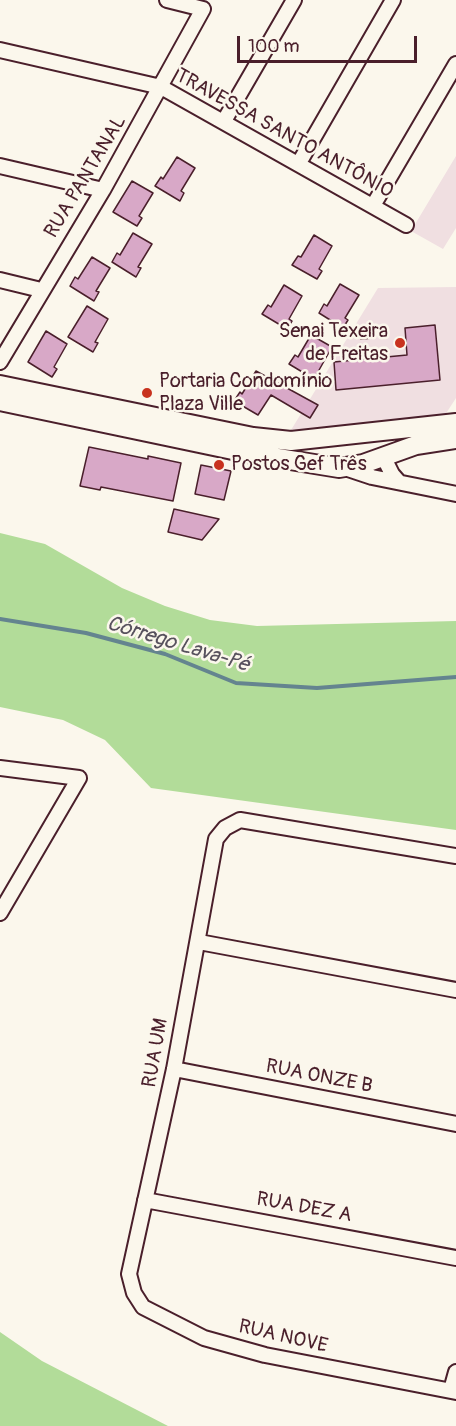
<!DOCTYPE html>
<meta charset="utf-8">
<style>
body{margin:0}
#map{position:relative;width:456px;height:1426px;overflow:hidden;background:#fbf7ec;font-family:Pangolin,sans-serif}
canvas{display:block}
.scale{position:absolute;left:237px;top:36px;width:180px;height:27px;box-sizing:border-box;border:3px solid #4a1f2b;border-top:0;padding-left:8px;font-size:18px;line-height:21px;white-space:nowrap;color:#4a1f2b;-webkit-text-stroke:4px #fbf7ec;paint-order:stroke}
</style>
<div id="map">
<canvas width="456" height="1426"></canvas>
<div class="scale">100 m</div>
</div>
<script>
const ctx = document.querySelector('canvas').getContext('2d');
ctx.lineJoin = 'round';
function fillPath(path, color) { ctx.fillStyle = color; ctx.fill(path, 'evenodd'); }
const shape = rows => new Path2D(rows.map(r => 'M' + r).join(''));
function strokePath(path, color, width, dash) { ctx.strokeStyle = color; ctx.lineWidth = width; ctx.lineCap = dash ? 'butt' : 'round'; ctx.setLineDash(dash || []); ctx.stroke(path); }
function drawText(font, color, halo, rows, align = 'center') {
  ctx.font = font + ' Pangolin,sans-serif'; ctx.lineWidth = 5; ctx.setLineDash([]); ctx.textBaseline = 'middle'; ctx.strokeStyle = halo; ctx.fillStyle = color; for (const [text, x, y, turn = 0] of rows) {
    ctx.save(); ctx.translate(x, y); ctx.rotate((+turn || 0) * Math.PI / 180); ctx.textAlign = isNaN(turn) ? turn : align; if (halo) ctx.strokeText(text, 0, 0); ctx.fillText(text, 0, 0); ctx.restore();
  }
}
const built = shape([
 [456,156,456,228,443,249,411,231],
 [456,287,456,398,445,415,291,430,378,288]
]);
const green = shape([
 [0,533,45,544,122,588,165,606,210,620,257,626,456,621,456,830,151,788,105,740,63,720,0,707],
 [0,1332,42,1361,168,1426,0,1426]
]);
const stream = shape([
 [0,619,86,633,165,654,236,683,317,688,456,677]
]);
const building = shape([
 [177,157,195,168,181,191,184,193,180,201,155,186,161,177,163,179,177,157],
 [132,181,153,193,139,216,142,218,137,226,113,212,132,181],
 [133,233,152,244,138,267,141,268,136,277,112,262,117,253,120,255,133,233],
 [314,235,332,246,319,269,322,271,317,279,292,265,298,256,301,257,314,235],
 [92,257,110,268,96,291,99,292,94,301,70,286,75,277,78,279,92,257],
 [340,284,359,295,345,318,348,320,343,328,319,313,324,304,327,306,340,284],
 [284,285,302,296,289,319,292,321,287,329,262,314,268,305,271,307,284,285],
 [87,306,108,319,95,342,98,343,93,352,68,337,87,306],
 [435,325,440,380,336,390,334,362,407,355,405,328,435,325],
 [373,327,374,338,361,339,359,329,373,327],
 [46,331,67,344,54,367,57,369,52,377,28,362,46,331],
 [311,335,332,347,314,379,289,364,295,355,298,357,311,335],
 [256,371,318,405,310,418,271,395,258,415,234,401,240,392,242,394,256,371],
 [89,447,148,459,148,456,181,463,173,501,101,487,100,490,80,486,89,447],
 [201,465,231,471,224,500,195,494,201,465],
 [174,509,219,519,202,540,168,532,174,509]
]);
const street = shape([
 [0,50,161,87,406,225],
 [224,121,294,0],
 [299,163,393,0],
 [0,166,103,190],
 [374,204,456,64],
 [0,280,41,290],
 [0,362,103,190,203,9,167,0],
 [383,456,392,474,399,482],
 [345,468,372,477,456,494],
 [0,768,79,778,0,913],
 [456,856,240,820,225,828,216,839,174,1069,129,1274,134,1293,143,1307,204,1338,265,1355,456,1392],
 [199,942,456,990],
 [174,1069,456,1124],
 [145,1200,456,1258],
 [451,1390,456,1372]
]);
const secondary = shape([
 [0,385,253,437,291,441,456,423],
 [0,401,247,453,339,468,363,464,416,445,456,439]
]);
const markers = [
 [400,343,6,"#c8321e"],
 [147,393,6,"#c8321e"],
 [219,465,6,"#c8321e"]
];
const streetNames = [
 ["TRAVESSA SANTO ANTÔNIO",284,134,29],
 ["RUA PANTANAL",86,177,-59],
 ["RUA UM",156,1053,-80],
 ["RUA ONZE B",319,1077,11],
 ["RUA DEZ A",304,1208,10],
 ["RUA NOVE",283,1337,13]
];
const poiNames = [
 ["Senai Texeira",388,332,"right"],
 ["de Freitas",388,355,"right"],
 ["Portaria Condomínio",159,382],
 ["Plaza Ville",159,405],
 ["Postos Gef Três",231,465]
];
const waterNames = [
 ["Córrego Lava-Pé",178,645,17]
];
fillPath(built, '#f0dfe1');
fillPath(green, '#b2dc99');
strokePath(stream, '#64848f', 4);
fillPath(building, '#d8a8c7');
strokePath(building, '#4a1f2b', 1.5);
strokePath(street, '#4a1f2b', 18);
strokePath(secondary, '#4a1f2b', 22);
strokePath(street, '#fbf7ec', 14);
strokePath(secondary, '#fbf7ec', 18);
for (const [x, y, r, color] of markers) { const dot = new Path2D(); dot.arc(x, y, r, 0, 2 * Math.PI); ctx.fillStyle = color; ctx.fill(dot); strokePath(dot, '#fbf7ec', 2); }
drawText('20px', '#4a1f2b', '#fbf7ec', streetNames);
drawText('20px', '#4a1f2b', '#fbf7ec', poiNames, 'left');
drawText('italic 21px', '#57515d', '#fbf7ec', waterNames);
</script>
